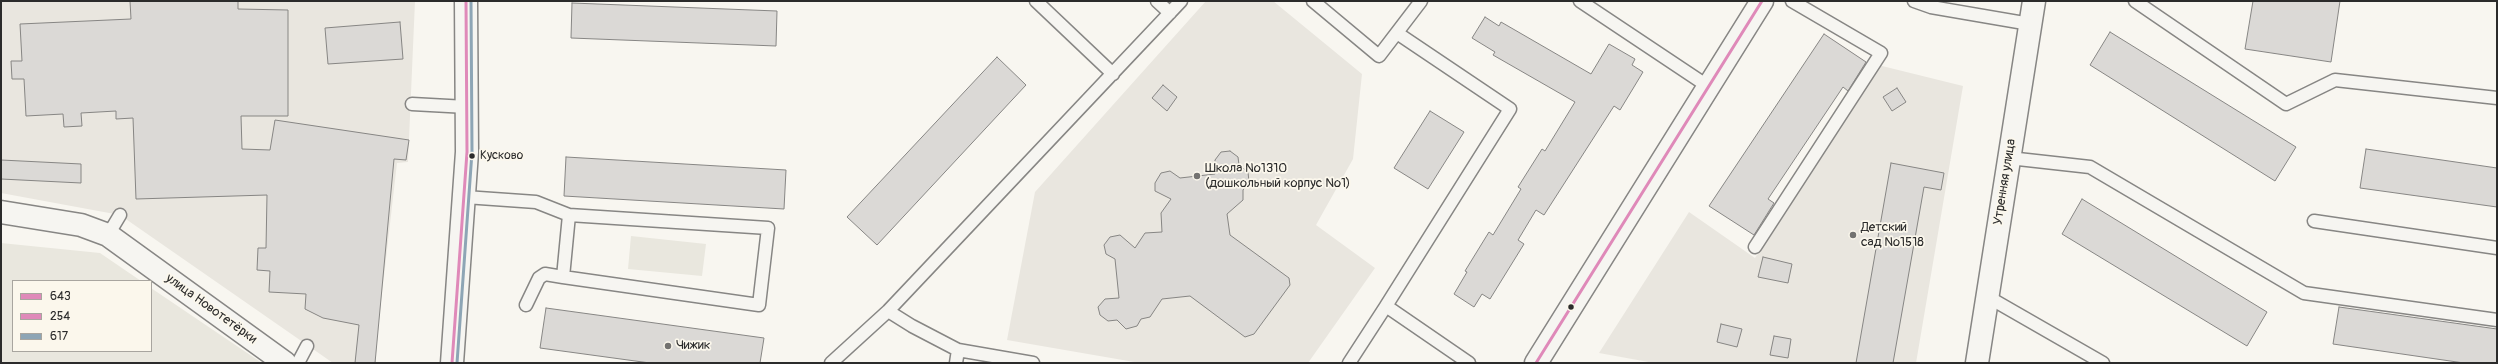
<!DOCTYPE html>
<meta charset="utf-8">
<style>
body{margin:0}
#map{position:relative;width:2498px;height:364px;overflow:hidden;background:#f8f6f0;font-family:Pangolin,sans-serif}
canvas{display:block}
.frame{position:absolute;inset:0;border:2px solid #2b2b2b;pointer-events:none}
.legend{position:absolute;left:12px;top:280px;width:140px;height:72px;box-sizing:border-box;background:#fbf7ec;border:1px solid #a8a59f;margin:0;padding:5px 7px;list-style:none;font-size:12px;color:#2b2b2b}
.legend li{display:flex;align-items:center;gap:8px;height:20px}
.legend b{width:20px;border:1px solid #a8a59f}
</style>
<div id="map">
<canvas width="2498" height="364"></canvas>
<div class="frame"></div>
<ul class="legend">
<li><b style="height:5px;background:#df89b9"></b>643</li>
<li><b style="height:5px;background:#df89b9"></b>254</li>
<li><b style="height:5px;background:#8da5b5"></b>617</li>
</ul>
</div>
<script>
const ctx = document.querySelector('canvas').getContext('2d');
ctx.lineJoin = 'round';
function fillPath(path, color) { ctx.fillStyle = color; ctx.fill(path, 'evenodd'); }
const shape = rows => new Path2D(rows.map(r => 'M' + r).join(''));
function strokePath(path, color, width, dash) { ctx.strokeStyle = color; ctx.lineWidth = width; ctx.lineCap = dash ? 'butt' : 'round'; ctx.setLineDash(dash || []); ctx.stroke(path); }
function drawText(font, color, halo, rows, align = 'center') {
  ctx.font = font + ' Pangolin,sans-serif'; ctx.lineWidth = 3.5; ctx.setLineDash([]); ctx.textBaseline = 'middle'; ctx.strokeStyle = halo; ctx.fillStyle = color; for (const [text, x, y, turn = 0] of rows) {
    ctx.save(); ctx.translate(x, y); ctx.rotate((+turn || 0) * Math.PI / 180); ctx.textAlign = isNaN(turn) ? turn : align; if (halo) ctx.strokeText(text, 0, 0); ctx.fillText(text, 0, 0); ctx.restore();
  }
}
const built = shape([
 [1,1,415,1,408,162,397,163,374,363,333,363,120,215,1,193],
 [1206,1,1273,1,1362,74,1353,159,1316,225,1375,268,1308,363,1140,363,1007,340,1035,192],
 [1878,65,1963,86,1916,363,1654,363,1599,353,1689,212,1755,258]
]);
const green = shape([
 [631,236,706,244,702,276,628,269],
 [1,243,100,253,141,281,13,281,13,351,151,351,151,288,262,363,1,363]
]);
const building = shape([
 [130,1,238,1,238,9,288,10,288,116,241,116,242,149,270,150,275,120,409,140,406,160,394,159,375,363,355,363,359,325,323,318,305,309,306,294,269,292,270,271,257,270,258,248,266,248,267,195,136,199,133,118,116,119,116,111,81,113,82,126,64,127,63,114,26,116,24,79,12,79,11,61,22,61,20,24,131,19,130,1],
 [2253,1,2340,1,2331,62,2245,49,2253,1],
 [572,3,777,11,776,46,571,38,572,3],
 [1485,17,1499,26,1501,22,1591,74,1609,44,1635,59,1632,65,1643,72,1620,110,1614,106,1544,215,1536,210,1518,240,1524,244,1490,299,1482,294,1474,307,1454,294,1467,272,1465,271,1489,232,1493,235,1521,189,1518,187,1542,149,1545,151,1575,102,1493,55,1495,52,1472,38,1485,17],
 [400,22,403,59,328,64,325,28,400,22],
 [2110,32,2296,147,2275,181,2090,65,2110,32],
 [1824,34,1866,62,1848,91,1843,87,1768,199,1774,203,1754,235,1709,206,1824,34],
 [997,57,1026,85,877,245,847,217,997,57],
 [1163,85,1177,97,1167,111,1152,98,1163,85],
 [1897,88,1906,102,1892,111,1883,97,1897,88],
 [1430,111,1464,132,1428,189,1394,168,1430,111],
 [2366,149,2497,168,2497,207,2360,188,2366,149],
 [1230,151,1238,157,1239,165,1248,172,1249,182,1243,190,1243,200,1227,214,1230,235,1289,278,1290,285,1254,334,1245,337,1190,296,1162,299,1150,317,1141,319,1137,326,1126,329,1117,320,1108,321,1100,315,1098,307,1105,299,1119,298,1115,259,1106,254,1104,245,1110,237,1120,235,1135,248,1145,233,1162,232,1161,213,1171,199,1155,191,1155,183,1161,173,1170,171,1180,178,1215,174,1215,160,1221,152,1230,151],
 [566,157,786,170,784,209,564,196,566,157],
 [1,160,81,164,81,183,1,179,1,160],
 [1891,163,1944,173,1941,190,1924,187,1893,363,1856,363,1891,163],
 [2082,199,2267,312,2247,346,2062,234,2082,199],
 [1763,257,1792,264,1788,283,1758,277,1763,257],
 [2339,307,2497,329,2497,363,2464,363,2333,344,2339,307],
 [546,308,764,338,760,363,650,363,540,348,546,308],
 [1721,324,1742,329,1737,347,1717,342,1721,324],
 [1774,336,1791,339,1788,358,1770,355,1774,336]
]);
const lane = shape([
 [1036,1,1113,74],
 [1157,1,1170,13],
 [1313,1,1379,56,1421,1],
 [1580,1,1709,87],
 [1914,1,1931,7,2030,24],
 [2135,1,2286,104,2335,80,2497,98],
 [1397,33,1510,109,1386,306,1469,363],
 [412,104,467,107],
 [2009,158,2090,167,2304,293,2497,320],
 [465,197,536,202,569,215,768,228,759,305,563,277,569,215],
 [2314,221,2497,248],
 [108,235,120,215],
 [1755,247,1881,53,1792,1],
 [1988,297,2103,363],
 [526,305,539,278,545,274,563,277],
 [888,311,912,326,958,350,1033,363],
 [298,363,307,346],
 [831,363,888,311,1181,1],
 [956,363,958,350],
 [1349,363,1386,306]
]);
const street = shape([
 [1,212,81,225,108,235,285,363],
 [1977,363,2034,1]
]);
const secondary = shape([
 [452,363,467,152,466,1],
 [1536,363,1762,1]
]);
const bus1 = shape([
 [1536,363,1762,1]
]);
const bus2 = shape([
 [452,363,467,152,466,1]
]);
const bus3 = shape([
 [457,363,472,152,471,1]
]);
const markers = [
 [472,156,3.5,"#2b2b2b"],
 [1197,176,4,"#737270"],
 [1853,235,4,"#737270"],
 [1571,307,3.5,"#2b2b2b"],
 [668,346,4,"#737270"]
];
const busNames = [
 ["Кусково",480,156]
];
const poiNames = [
 ["Школа №1310",1205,169],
 ["(дошкольный корпус №1)",1205,184],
 ["Детский",1861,228],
 ["сад №1518",1861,243],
 ["Чижик",676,346]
];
const streetNames = [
 ["Утренняя улица",2005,182,-81],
 ["улица Новотетёрки",211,309,36]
];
fillPath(built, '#e9e6df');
fillPath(green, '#e9e7de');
fillPath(building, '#dbd9d6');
strokePath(building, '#878684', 1);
strokePath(lane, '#878684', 15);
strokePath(street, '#878684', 25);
strokePath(secondary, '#878684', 25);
strokePath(lane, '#f6f5f1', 12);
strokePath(street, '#f6f5f1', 22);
strokePath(secondary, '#f6f5f1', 22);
strokePath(bus1, '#df89b9', 3);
strokePath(bus2, '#df89b9', 3);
strokePath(bus3, '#8da5b5', 3);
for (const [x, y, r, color] of markers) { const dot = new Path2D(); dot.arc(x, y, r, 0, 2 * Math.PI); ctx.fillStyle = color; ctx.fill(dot); strokePath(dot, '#fbf7ec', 1.5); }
drawText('12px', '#2b2b2b', '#fbf7ec', busNames, 'left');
drawText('13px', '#2b2b2b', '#fbf7ec', poiNames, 'left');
drawText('13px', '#2b2b2b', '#fbf7ec', streetNames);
</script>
